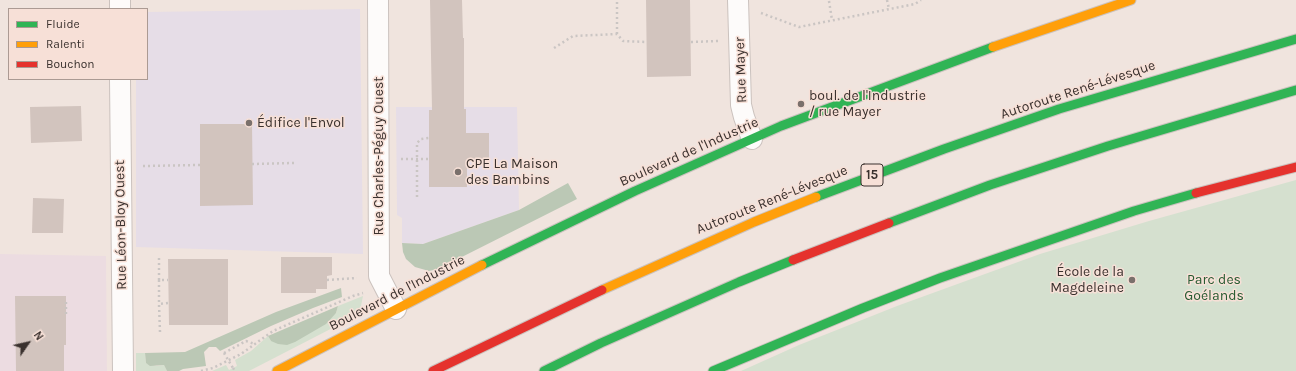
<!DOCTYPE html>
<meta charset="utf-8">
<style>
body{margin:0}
#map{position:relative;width:1296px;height:371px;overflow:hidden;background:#f0e4de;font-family:Karla,sans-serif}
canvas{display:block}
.legend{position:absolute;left:8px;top:8px;width:140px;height:72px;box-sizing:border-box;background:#f7e0d7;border:1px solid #ab9a93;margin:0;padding:5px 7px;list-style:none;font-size:12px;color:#3a312e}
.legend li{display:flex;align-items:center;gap:8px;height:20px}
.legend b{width:20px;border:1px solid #ab9a93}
.north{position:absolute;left:8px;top:323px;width:40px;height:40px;-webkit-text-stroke:3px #f7e0d7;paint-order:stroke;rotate:56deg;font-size:11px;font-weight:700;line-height:16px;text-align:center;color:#3a312e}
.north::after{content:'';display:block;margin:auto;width:14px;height:18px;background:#3a312e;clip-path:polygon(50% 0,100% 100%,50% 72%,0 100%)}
</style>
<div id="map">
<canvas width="1296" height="371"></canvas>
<ul class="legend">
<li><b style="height:5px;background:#30b455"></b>Fluide</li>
<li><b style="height:5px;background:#ff9f0a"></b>Ralenti</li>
<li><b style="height:5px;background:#e5322d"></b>Bouchon</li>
</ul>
<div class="north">N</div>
</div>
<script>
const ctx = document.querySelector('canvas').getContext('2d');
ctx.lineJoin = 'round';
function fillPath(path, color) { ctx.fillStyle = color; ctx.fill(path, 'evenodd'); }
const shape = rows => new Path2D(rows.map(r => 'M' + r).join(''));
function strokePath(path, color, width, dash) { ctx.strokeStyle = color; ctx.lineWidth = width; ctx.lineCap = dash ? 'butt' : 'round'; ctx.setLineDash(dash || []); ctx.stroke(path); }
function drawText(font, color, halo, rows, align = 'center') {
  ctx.font = font + ' Karla,sans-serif'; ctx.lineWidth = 3; ctx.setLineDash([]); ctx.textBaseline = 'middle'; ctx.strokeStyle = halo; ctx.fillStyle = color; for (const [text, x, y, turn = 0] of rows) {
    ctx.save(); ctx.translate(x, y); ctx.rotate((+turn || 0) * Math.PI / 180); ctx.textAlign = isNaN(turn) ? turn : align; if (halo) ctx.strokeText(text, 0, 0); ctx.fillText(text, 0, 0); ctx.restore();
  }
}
const commercial = shape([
 [0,254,106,256,107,371,0,371]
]);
const education = shape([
 [360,9,363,254,136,247,136,79,147,79,147,12],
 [396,107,517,107,519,210,423,244,402,243,402,218,397,215,397,211]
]);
const green = shape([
 [1296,180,1296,371,741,371,799,345,897,306,1040,254,1149,221],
 [363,296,361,306,356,314,348,320,249,371,212,371,226,365,229,370,237,366,235,360,251,351,268,336,271,341,336,313,338,306],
 [136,353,145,353,146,363,156,366,164,365,167,371,136,371]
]);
const forest = shape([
 [568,183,577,199,438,269,429,271,415,267,406,259,403,252,402,243,423,244,519,210],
 [341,288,342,297,313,308,271,326,220,351,216,347,209,347,204,352,206,366,183,369,179,371,167,371,164,365,150,366,146,363,145,353,185,352,276,312],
 [338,306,336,313,326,324,295,342,287,345,278,344,271,341,268,336]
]);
const building = shape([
 [430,0,462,0,463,38,464,38,464,109,466,109,466,133,489,133,489,159,467,159,467,187,429,187,429,110,432,110],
 [646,0,690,0,691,76,647,77],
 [81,106,82,141,31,143,30,107],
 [200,124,252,124,253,205,200,206],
 [33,198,64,199,63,233,32,233],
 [281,257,332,257,332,275,327,276,327,289,316,289,316,293,281,293],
 [168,259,228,259,228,325,169,325],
 [15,296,66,296,66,345,64,345,64,371,16,371]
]);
const path = shape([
 [887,0,889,9],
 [829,1,832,20],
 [761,13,799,27,915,4,921,0],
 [617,34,617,0],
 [691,42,718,41],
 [554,48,573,36,617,34,623,41,646,42],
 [401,159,429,159],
 [252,164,294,163],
 [143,166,200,165],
 [417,197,417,143,421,139,429,138],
 [159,258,159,280,168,280],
 [159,280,159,304],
 [327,280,357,278],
 [66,314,66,299],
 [160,332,159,304,169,303],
 [224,353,246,341,255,344],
 [233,368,235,371],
 [201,371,213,368,241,354,273,331,353,296,363,293]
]);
const street = shape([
 [120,0,120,9],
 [378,0,379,276,396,309],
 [738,0,741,105,744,117,752,139],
 [120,79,123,371]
]);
const fast = shape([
 [816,197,944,149,1059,109,1296,39],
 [889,223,990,185,1108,146,1296,90],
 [482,265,635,191,781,126,993,47],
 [544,371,601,343,739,282,793,260],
 [713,371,863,308,940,278,1134,211,1196,193]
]);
const slow = shape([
 [993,47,1131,0],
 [602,290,754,222,816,197],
 [277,371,482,265]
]);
const jam = shape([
 [1196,193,1296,167],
 [793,260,889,223],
 [433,371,602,290]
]);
const pathBridge = shape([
 [224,353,233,368]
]);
const markers = [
 [801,104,4,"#7a706c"],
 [249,123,4,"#7a706c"],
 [458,172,4,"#7a706c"],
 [1132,280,4,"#7a706c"]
];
const shields = [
 [872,175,22]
];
const shieldNames = [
 ["15",872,175]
];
const streetNames = [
 ["Rue Mayer",741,70,-92],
 ["Autoroute René-Lévesque",1078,90,-18],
 ["Boulevard de l'Industrie",689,152,-24],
 ["Rue Charles-Péguy Ouest",379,156,-90],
 ["Autoroute René-Lévesque",772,200,-22],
 ["Rue Léon-Bloy Ouest",121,225,-91],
 ["Boulevard de l'Industrie",397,293,-27]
];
const poiNames = [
 ["boul. de l'Industrie",809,96],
 ["/ rue Mayer",809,112],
 ["Édifice l'Envol",257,123],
 ["CPE La Maison",466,164],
 ["des Bambins",466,180],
 ["École de la",1124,272,"right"],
 ["Magdeleine",1124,288,"right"]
];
const parkNames = [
 ["Parc des",1214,280],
 ["Goélands",1214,296]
];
fillPath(commercial, '#ecdce1');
fillPath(education, '#e6dde7');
fillPath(green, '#d5e0cf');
fillPath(forest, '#bbc8b5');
fillPath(building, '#d2c4be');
strokePath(street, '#cbc2be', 22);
strokePath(fast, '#cbc2be', 11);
strokePath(slow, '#cbc2be', 11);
strokePath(jam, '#cbc2be', 11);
strokePath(path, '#cac5c3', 2.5, [2, 3]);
strokePath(street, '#fdfbfa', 20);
strokePath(fast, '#30b455', 9);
strokePath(slow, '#ff9f0a', 9);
strokePath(jam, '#e5322d', 9);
strokePath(pathBridge, '#cac5c3', 2.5, [2, 3]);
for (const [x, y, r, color] of markers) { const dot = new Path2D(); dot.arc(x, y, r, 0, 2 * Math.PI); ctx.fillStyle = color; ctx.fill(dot); strokePath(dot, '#f7e0d7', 1.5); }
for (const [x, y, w] of shields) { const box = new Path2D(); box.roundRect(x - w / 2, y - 11, w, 22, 3); ctx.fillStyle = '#f7e0d7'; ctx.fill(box); strokePath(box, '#3a312e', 1); }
drawText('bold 13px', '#3a312e', null, shieldNames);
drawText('14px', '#3a312e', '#f7e0d7', streetNames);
drawText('14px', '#3a312e', '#f7e0d7', poiNames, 'left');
drawText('14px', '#265b31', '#f7e0d7', parkNames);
</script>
